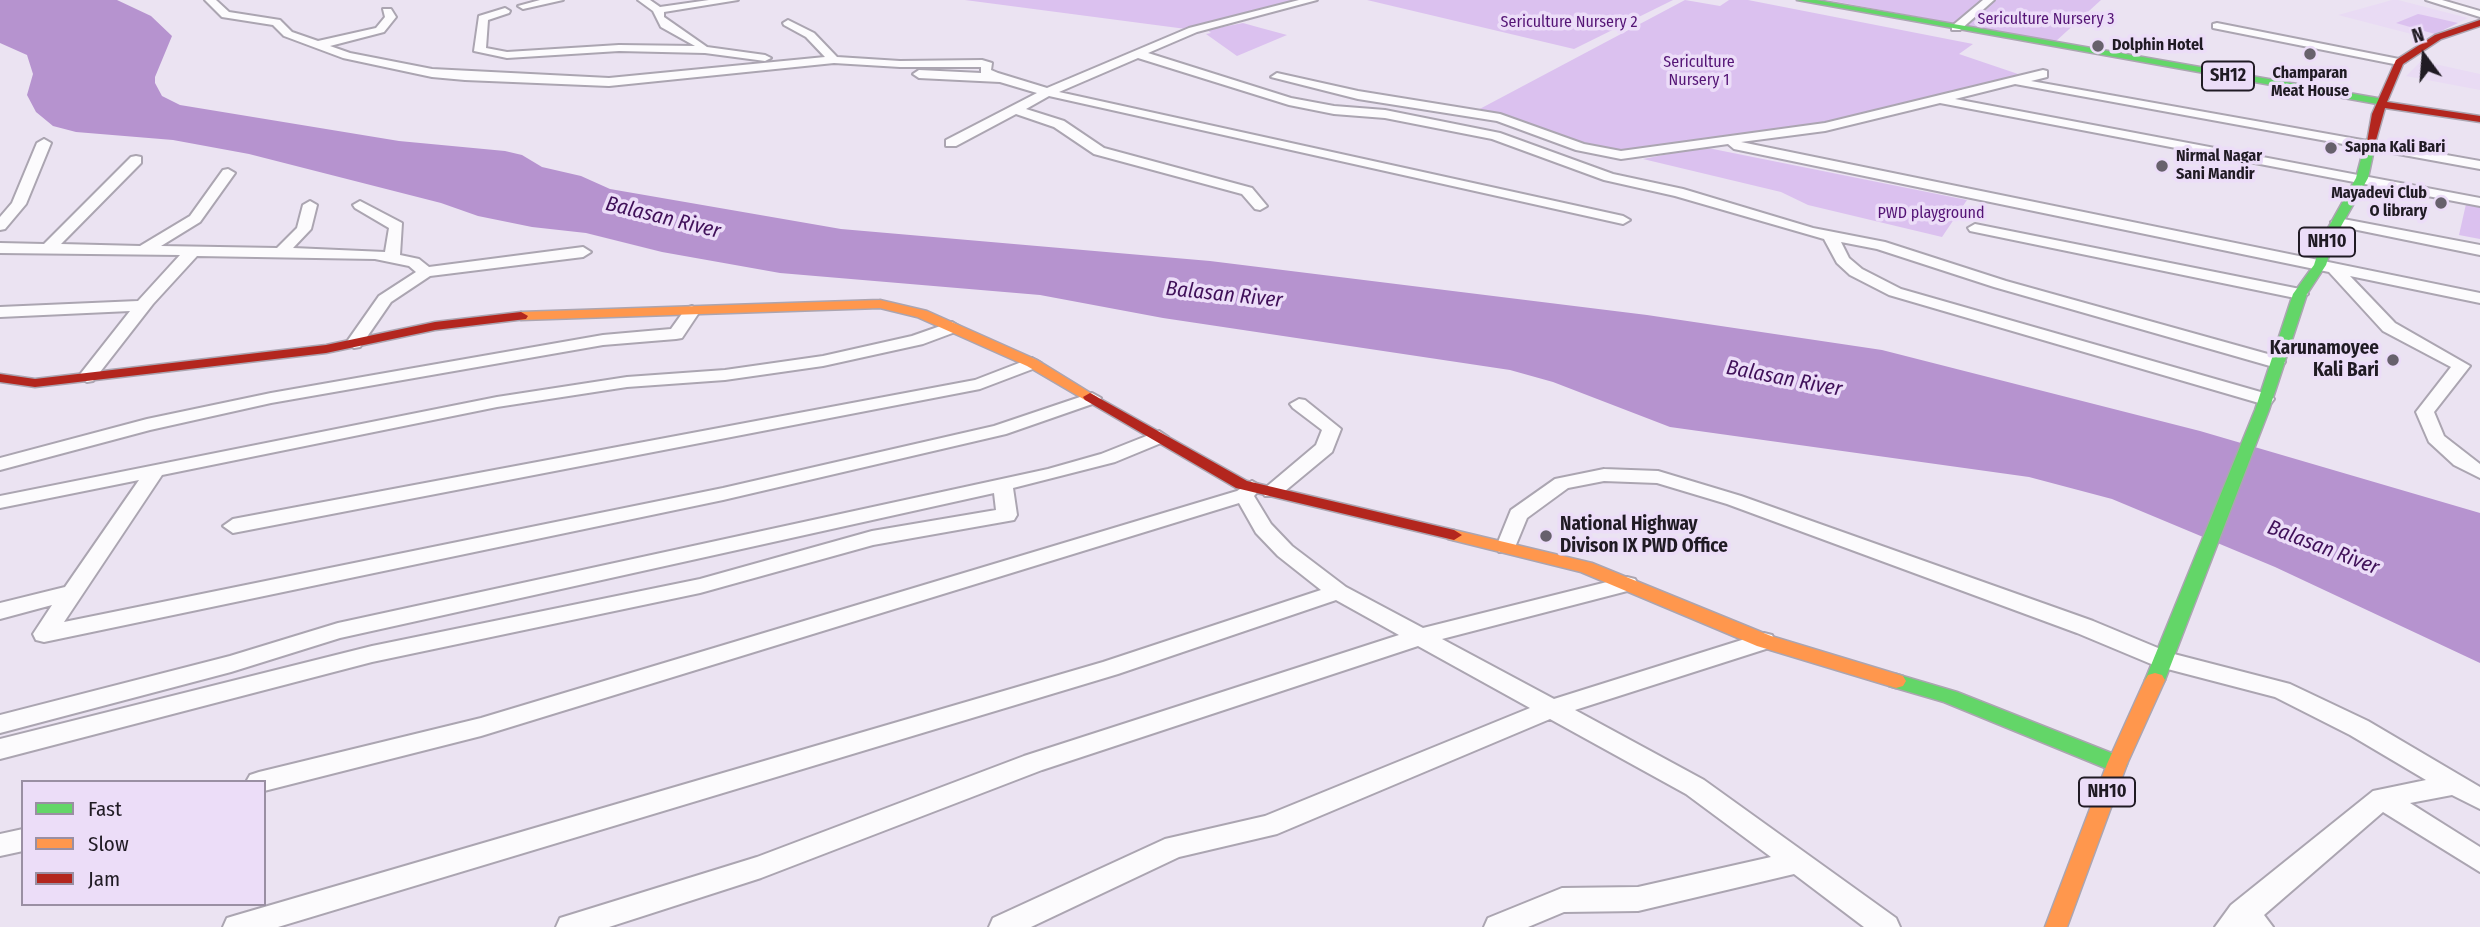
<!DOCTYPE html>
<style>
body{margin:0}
#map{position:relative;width:2480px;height:927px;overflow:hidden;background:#ebe3f2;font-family:"Fira Sans Condensed",sans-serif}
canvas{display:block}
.legend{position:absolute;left:21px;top:780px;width:245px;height:126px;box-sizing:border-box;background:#ecddf8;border:2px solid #9a8fa3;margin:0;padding:9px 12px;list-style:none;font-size:21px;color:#201b24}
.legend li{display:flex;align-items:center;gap:14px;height:35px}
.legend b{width:35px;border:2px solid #9a8fa3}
.north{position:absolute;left:2389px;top:21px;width:70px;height:70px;-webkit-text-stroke:5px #ecddf8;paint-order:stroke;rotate:344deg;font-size:19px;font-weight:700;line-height:28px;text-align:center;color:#201b24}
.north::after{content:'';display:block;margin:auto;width:24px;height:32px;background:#201b24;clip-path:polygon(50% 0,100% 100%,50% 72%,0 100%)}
</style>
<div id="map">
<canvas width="2480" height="927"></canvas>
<ul class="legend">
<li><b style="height:9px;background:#63d668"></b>Fast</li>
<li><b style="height:9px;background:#ff974d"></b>Slow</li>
<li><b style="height:9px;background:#b3261e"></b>Jam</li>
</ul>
<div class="north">N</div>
</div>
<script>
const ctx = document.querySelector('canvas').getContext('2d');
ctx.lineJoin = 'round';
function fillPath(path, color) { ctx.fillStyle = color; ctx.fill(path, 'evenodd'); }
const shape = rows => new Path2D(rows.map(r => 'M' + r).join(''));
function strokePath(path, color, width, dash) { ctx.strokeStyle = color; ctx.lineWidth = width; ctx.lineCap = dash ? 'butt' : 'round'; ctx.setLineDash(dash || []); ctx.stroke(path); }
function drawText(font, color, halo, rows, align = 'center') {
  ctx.font = font + ' "Fira Sans Condensed",sans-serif'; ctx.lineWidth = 7; ctx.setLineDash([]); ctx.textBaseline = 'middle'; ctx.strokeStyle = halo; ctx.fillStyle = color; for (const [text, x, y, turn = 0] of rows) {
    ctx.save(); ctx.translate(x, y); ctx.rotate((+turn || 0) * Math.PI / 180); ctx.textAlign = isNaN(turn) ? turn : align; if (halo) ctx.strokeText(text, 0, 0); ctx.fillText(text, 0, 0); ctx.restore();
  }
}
const built = shape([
 [2392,0,2398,0,2468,18,2427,38,2338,15],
 [2421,61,2480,74,2480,90,2406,76]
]);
const green = shape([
 [965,0,1299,0,1186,29],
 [1367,0,1673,0,1574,49],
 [1685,0,1720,6,1729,0,1748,0,1973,44,1959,54,2018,74,2010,80,1825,124,1616,154,1474,112],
 [1827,0,2101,0,2055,42],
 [2418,14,2423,15,2458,23,2435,34,2396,23],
 [1243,23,1261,28,1287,35,1237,56,1206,34,1211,33,1207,30],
 [1703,147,1967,200,1942,237,1808,205,1781,192,1643,159],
 [2466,204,2480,207,2480,239,2459,235]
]);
const water = shape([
 [0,0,117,0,151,16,172,36,155,77,155,83,162,96,180,105,399,141,505,151,522,155,542,167,581,176,610,189,841,229,1210,261,1647,315,1882,350,2200,431,2480,513,2480,663,2275,567,2112,499,2029,477,1670,427,1553,382,1510,370,1163,318,1040,295,780,273,662,252,586,233,532,227,478,216,441,203,249,154,173,140,76,132,53,126,36,112,27,95,33,74,27,55,0,43]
]);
const street = shape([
 [205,0,216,0,229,12,280,20,292,32,318,41,376,28,385,17,383,9,391,9,396,17,384,32,330,46,350,53,432,69,609,78,825,57,806,37,784,25,783,23,788,20,814,33,837,57,900,61,982,60,992,63,991,70,998,73,1047,88,1189,28,1299,0,1317,0,1197,32,1148,53,1291,98,1334,106,1385,110,1500,133,1613,174,1683,189,1813,228,1885,242,2006,281,2282,358,2285,362,2282,366,2270,366,1994,287,1877,249,1841,242,1849,258,1862,269,1901,289,2271,395,2274,399,2271,403,2259,403,1889,295,1850,275,1837,263,1824,239,1675,196,1604,180,1492,139,1385,118,1334,114,1289,105,1138,58,1059,92,1623,216,1630,220,1623,224,1049,96,1026,109,1064,121,1104,148,1252,188,1267,206,1260,210,1255,209,1242,194,1094,154,1054,127,1016,114,956,146,946,146,946,140,1037,93,1000,82,919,78,913,74,919,70,981,73,981,67,900,67,834,63,609,86,465,80,432,77,343,58,284,36,273,25,222,17,205,0],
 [540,0,563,0,523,9,518,6,540,0],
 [638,0,650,0,660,7,709,0,738,0,664,12,664,17,707,47,765,55,771,58,765,61,705,53,619,51,507,58,474,51,479,16,505,8,510,11,509,13,488,20,486,48,507,52,619,45,695,46,661,27,653,11,638,0],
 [1983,0,1994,0,1960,30,1952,30,1952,26,1983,0],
 [2426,0,2442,0,2480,11,2480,17,2426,0],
 [2217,23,2399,59,2405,62,2399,65,2213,28,2213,24,2217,23],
 [2043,70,2047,71,2047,77,2031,81,2480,161,2480,169,2015,84,1955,99,2480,198,2480,206,1940,103,1825,131,1741,142,2480,293,2480,303,2350,276,2395,323,2470,366,2434,412,2444,436,2480,464,2480,478,2454,465,2429,442,2416,412,2451,367,2383,331,2329,272,1734,149,1728,144,1621,159,1576,150,1497,121,1358,99,1271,77,1277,73,1358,91,1500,114,1584,144,1621,151,1825,123,2043,70],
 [44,139,51,143,26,204,5,229,0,230,0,217,12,203,37,143,44,139],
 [136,156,141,157,141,163,61,244,140,246,190,216,223,170,228,169,235,173,200,222,161,246,277,248,297,228,303,205,310,201,317,205,311,229,293,248,385,252,389,228,355,208,353,205,360,201,402,223,400,255,419,259,429,267,583,247,591,252,583,257,430,276,391,302,360,347,354,348,346,343,379,296,416,272,409,266,375,259,197,256,153,304,93,381,87,382,78,377,130,311,0,317,0,307,138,301,180,255,0,253,0,243,44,244,131,157,136,156],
 [2338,218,2480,245,2480,255,2333,225,2331,222,2338,218],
 [1975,224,2300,289,2308,294,2300,299,1970,231,1968,228,1975,224],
 [692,306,700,311,682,338,676,339,603,345,271,403,150,430,0,470,0,458,147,419,271,393,603,335,671,329,686,308,692,306],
 [952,322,960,327,958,331,923,344,823,366,725,380,627,387,497,407,162,475,64,622,723,488,994,426,1092,393,1101,398,1098,402,1006,434,723,500,44,642,36,640,33,634,52,605,0,619,0,603,65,587,139,480,0,508,0,496,497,397,627,377,725,370,823,356,912,336,952,322],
 [1032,358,1041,363,1038,367,980,389,233,533,223,526,233,519,975,380,1032,358],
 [1299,399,1305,400,1341,429,1332,452,1279,496,1265,496,1262,492,1265,488,1316,445,1322,430,1293,408,1290,404,1299,399],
 [1159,431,1168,437,1166,441,1115,462,1013,488,1017,515,1014,520,873,545,700,593,372,662,0,759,0,739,372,646,700,579,872,531,996,510,994,493,340,638,231,672,0,733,0,715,230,656,338,623,1048,469,1101,454,1159,431],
 [1604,469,1658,471,1741,496,2093,621,2170,653,2290,684,2368,721,2480,787,2480,809,2452,795,2410,803,2480,847,2480,872,2383,812,2264,915,2273,927,2215,927,2231,905,2373,791,2426,780,2350,735,2275,697,2156,666,2077,633,1727,504,1657,483,1604,481,1568,488,1527,518,1513,552,1499,552,1496,547,1511,510,1555,479,1604,469],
 [1252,481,1262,487,1254,496,1271,524,1292,546,1346,587,1423,628,1627,577,1635,579,1638,584,1635,589,1442,639,1554,699,1764,633,1772,635,1775,641,1772,647,1575,710,1704,780,1896,918,1900,927,1864,927,1794,874,1638,911,1564,912,1528,927,1484,927,1488,918,1562,888,1638,887,1771,857,1686,794,1550,719,1277,834,1179,857,1031,927,989,927,993,918,1165,839,1265,816,1530,708,1418,646,1042,770,761,878,609,927,556,927,560,918,757,857,1024,756,1399,635,1336,600,1118,674,278,927,223,927,227,918,237,915,1103,662,1321,590,1278,556,1256,533,1239,503,481,736,264,791,264,782,246,782,250,775,259,772,481,718,1237,491,1252,481],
 [23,829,23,851,0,856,0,834,23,829]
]);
const fast = shape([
 [1797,0,1816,0,2383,99,2388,102,2383,105,1797,0],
 [2371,137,2376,140,2368,178,2335,237,2326,265,2307,294,2269,410,2165,680,2162,685,2155,687,2148,685,2145,680,2255,410,2293,294,2314,265,2323,237,2356,178,2366,140,2371,137],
 [1896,674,1957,692,2124,758,2127,764,2124,770,2117,772,2110,770,1944,702,1889,686,1886,681,1889,676,1896,674]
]);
const slow = shape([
 [880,300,927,311,1037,360,1097,397,1090,401,1085,400,1027,366,917,317,880,308,521,320,514,316,521,312,880,300],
 [1454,530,1592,563,1771,636,1903,676,1906,681,1903,686,1896,688,1757,646,1581,572,1448,539,1446,535,1448,531,1454,530],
 [2155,673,2162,675,2165,680,2127,764,2067,927,2045,927,2107,764,2145,680,2148,675,2155,673]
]);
const jam = shape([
 [2480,20,2480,26,2441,39,2403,64,2387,102,2480,116,2480,122,2385,108,2376,140,2367,142,2372,114,2396,60,2435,35,2480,20],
 [521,312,528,316,526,319,435,330,326,353,35,387,0,382,0,374,35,379,326,345,435,322,521,312],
 [1090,393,1247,481,1454,530,1462,535,1454,540,1236,488,1085,400,1083,397,1090,393]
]);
const markers = [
 [2098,46,7,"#67616c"],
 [2310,54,7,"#67616c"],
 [2331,148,7,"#67616c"],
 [2162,166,7,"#67616c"],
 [2441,203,7,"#67616c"],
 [2393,360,7,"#67616c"],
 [1546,536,7,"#67616c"]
];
const farParknames = [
 ["Sericulture Nursery 3",2046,20],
 ["Sericulture Nursery 2",1569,23],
 ["Sericulture",1699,63],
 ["Nursery 1",1699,81],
 ["PWD playground",1931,214]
];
const farPoinames = [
 ["Dolphin Hotel",2112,46],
 ["Champaran",2310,74,"center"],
 ["Meat House",2310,92,"center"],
 ["Sapna Kali Bari",2345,148],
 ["Nirmal Nagar",2176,157],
 ["Sani Mandir",2176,175],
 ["Mayadevi Club",2427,194,"right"],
 ["O library",2427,212,"right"]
];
const shields = [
 [2228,76,52],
 [2327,242,56],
 [2107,792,56]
];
const shieldNames = [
 ["SH12",2228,76],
 ["NH10",2327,242],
 ["NH10",2107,792]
];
const poiNames = [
 ["Karunamoyee",2379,349],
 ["Kali Bari",2379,371],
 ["National Highway",1560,525,"left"],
 ["Divison IX PWD Office",1560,547,"left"]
];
const waterNames = [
 ["Balasan River",663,218,14],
 ["Balasan River",1224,295,6],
 ["Balasan River",1784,379,11],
 ["Balasan River",2323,548,21]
];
fillPath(built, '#e9dbf4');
fillPath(green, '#dbc1ef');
fillPath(water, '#b693cf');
strokePath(street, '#aba5b1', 4);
strokePath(fast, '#aba5b1', 3);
strokePath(slow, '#aba5b1', 3);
strokePath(jam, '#aba5b1', 3);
fillPath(street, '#fcfbfd');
fillPath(fast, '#63d668');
fillPath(slow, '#ff974d');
fillPath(jam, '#b3261e');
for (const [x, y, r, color] of markers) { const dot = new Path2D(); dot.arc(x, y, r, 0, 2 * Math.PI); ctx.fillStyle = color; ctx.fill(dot); strokePath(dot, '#ecddf8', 2.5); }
drawText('16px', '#541475', '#ecddf8', farParknames);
drawText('bold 16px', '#201b24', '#ecddf8', farPoinames, 'left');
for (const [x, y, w] of shields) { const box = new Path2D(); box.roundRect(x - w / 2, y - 14.5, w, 29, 5); ctx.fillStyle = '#ecddf8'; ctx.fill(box); strokePath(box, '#201b24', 2); }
drawText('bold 18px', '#201b24', null, shieldNames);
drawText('bold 19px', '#201b24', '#ecddf8', poiNames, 'right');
drawText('italic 21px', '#401059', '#ecddf8', waterNames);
</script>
